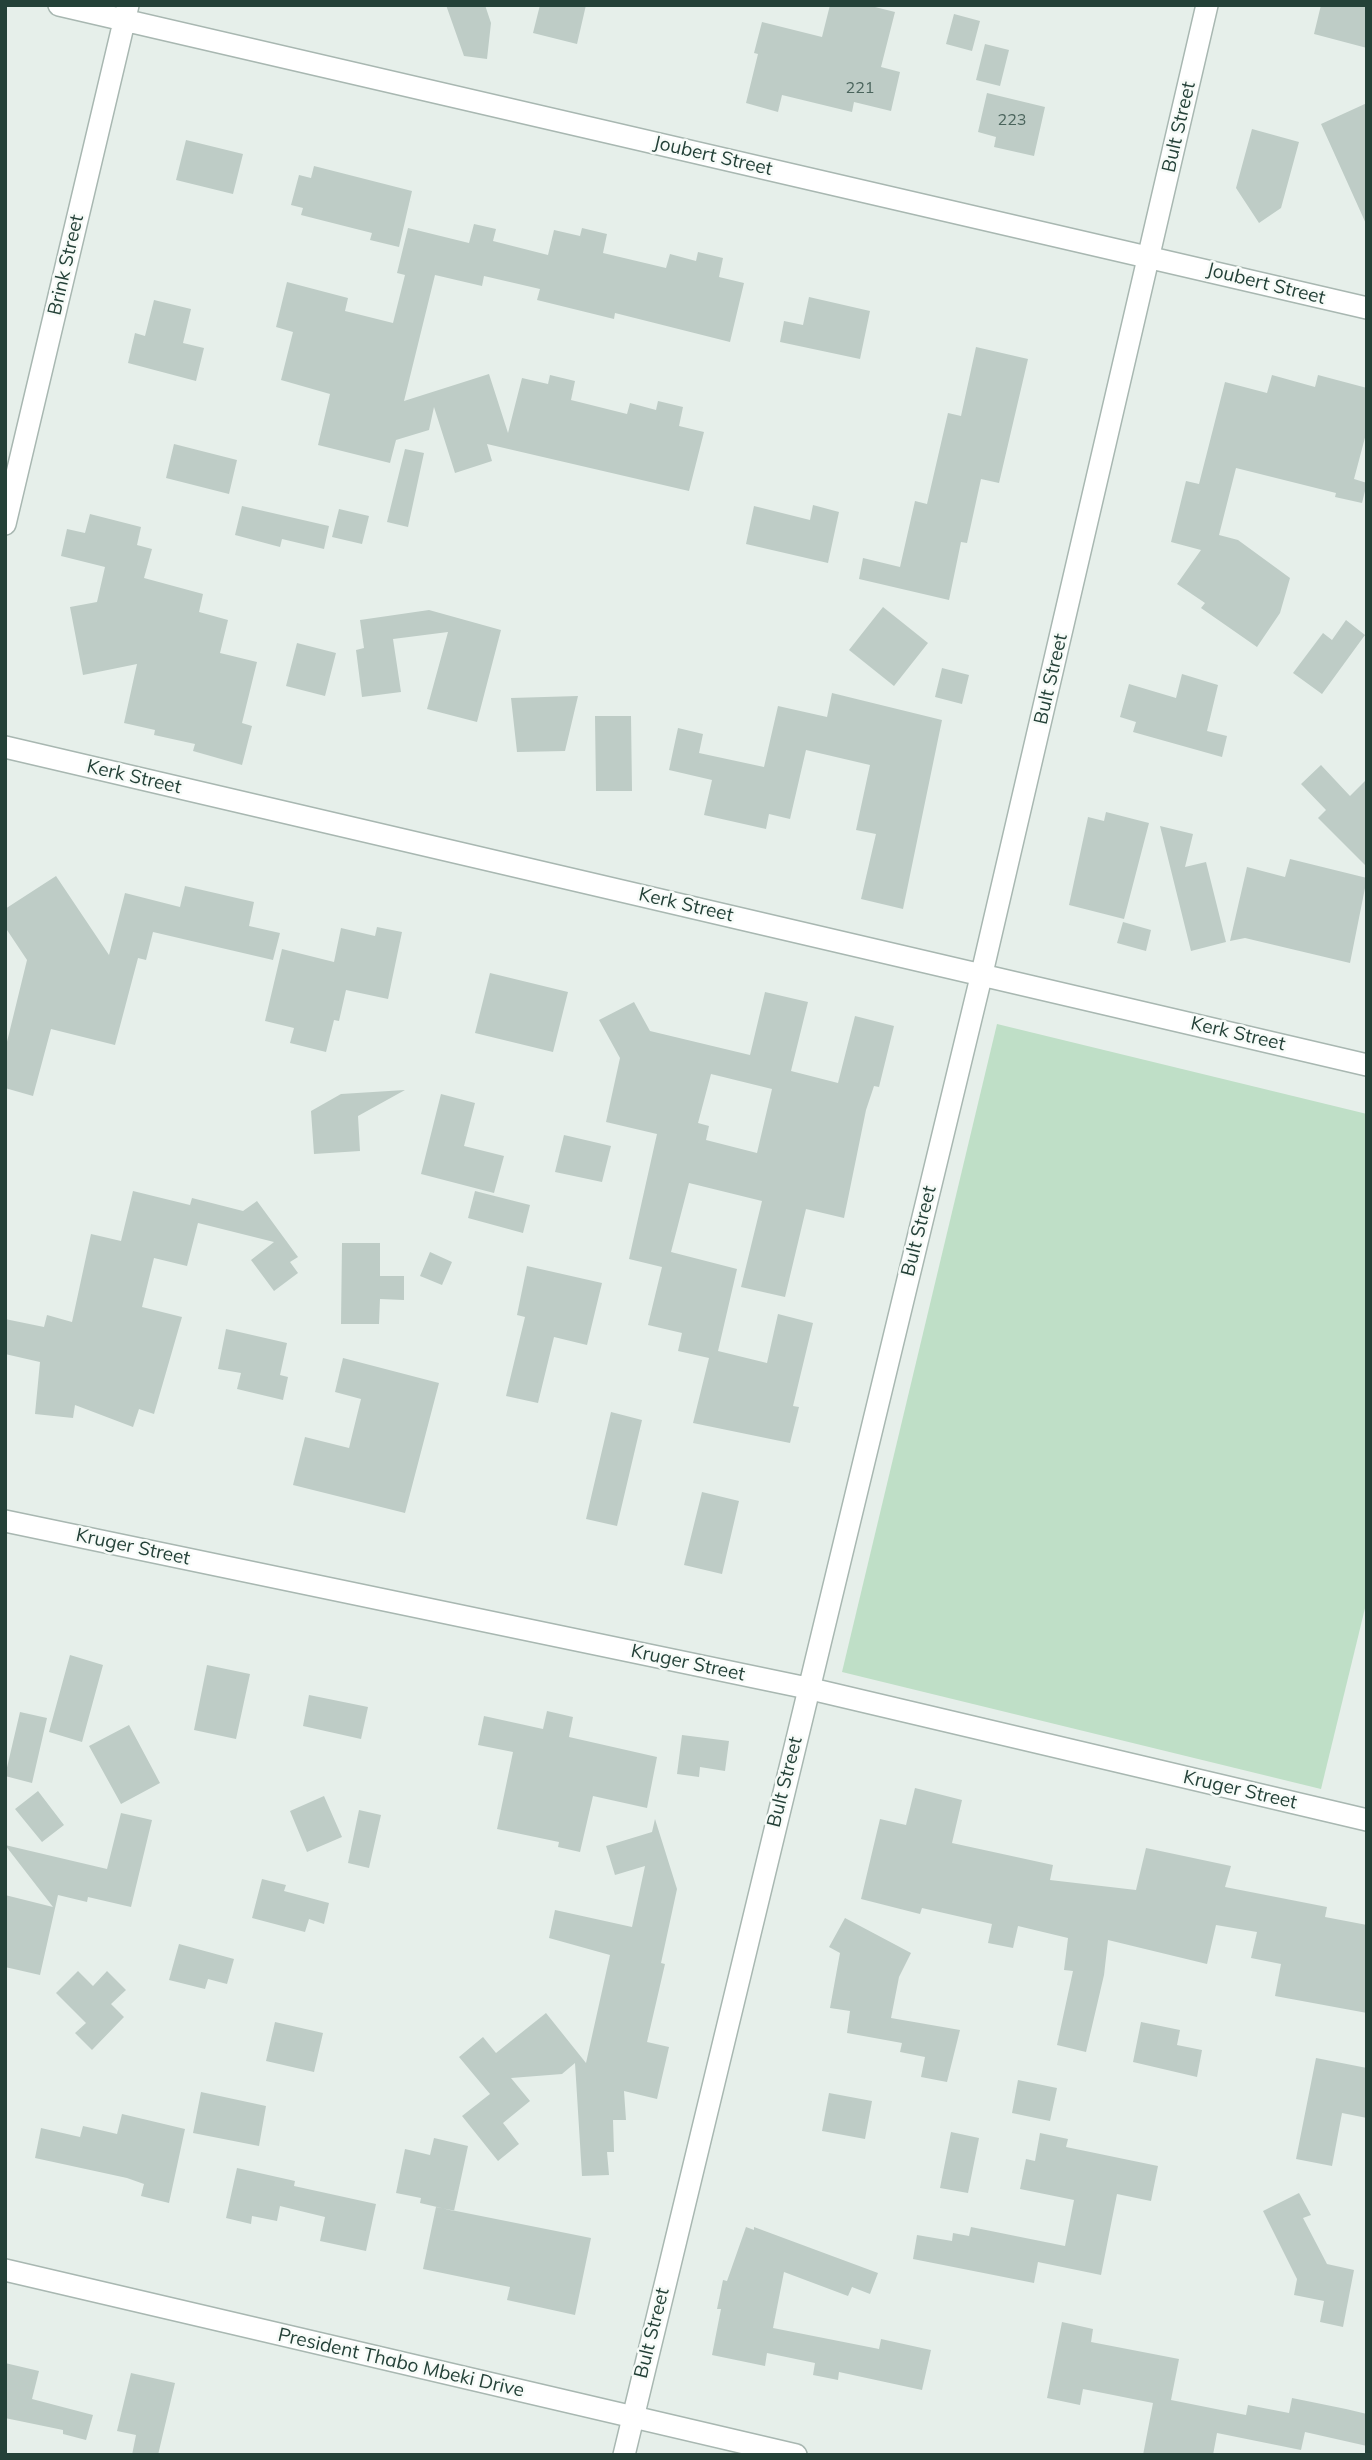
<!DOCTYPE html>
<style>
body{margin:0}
#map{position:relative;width:1372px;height:2460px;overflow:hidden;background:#e6efea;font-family:Mulish,sans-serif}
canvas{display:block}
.frame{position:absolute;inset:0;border:7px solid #244138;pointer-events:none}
</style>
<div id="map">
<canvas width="1372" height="2460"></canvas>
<div class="frame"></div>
</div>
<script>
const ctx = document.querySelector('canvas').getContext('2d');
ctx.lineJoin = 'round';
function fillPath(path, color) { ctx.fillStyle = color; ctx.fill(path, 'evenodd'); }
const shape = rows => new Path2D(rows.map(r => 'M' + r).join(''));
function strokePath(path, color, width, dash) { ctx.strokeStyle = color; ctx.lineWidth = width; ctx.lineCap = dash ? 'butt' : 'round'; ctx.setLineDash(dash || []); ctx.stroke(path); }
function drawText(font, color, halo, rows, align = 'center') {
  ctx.font = font + ' Mulish,sans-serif'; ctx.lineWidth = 5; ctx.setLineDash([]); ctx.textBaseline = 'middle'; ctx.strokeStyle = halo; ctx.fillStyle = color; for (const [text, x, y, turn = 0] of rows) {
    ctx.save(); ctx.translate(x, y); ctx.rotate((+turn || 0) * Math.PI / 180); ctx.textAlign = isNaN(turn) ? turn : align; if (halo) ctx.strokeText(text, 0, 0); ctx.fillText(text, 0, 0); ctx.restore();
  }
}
const green = shape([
 [997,1024,1367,1114,1367,1600,1321,1789,842,1672]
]);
const building = shape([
 [446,5,485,5,491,23,487,59,464,56],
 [540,5,586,5,577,44,533,33],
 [830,5,867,5,895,12,881,67,900,72,891,111,854,102,852,112,782,95,778,112,746,103,758,54,754,53,762,22,822,37],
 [1321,5,1367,5,1367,48,1314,34],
 [954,14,980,21,972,51,946,44],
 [985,44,1009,50,1000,86,976,80],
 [987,93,1045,107,1034,156,994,147,996,137,978,132],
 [1367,103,1367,226,1321,124],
 [1252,129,1299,142,1281,208,1259,223,1236,188],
 [186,140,243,154,233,194,176,180],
 [314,166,412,191,399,247,370,240,372,233,301,215,303,208,291,205,299,175,311,178],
 [474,224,496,229,493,241,548,255,554,230,580,236,582,228,607,234,603,253,666,268,670,254,696,261,698,252,723,258,719,277,744,283,730,342,615,313,614,319,537,300,540,289,484,276,482,286,435,275,404,401,489,374,508,433,522,378,548,384,550,375,575,381,571,400,627,414,630,403,656,410,658,401,683,407,679,426,704,432,689,491,487,444,492,461,455,473,434,407,429,430,396,440,390,463,318,445,330,394,281,380,293,332,276,327,287,282,348,298,345,311,393,323,405,275,397,273,408,228,469,243],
 [809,297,870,311,860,359,780,342,784,321,803,325],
 [154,300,191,309,183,343,204,348,196,381,128,363,135,333,145,336],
 [976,347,1028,359,999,483,981,479,967,543,961,542,949,600,859,579,863,558,900,567,915,501,927,504,948,413,961,416],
 [1272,375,1315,387,1318,375,1367,388,1367,430,1354,479,1367,483,1362,503,1335,497,1336,493,1236,468,1219,535,1238,540,1290,578,1280,613,1257,647,1201,608,1205,603,1177,584,1201,550,1171,542,1186,481,1199,484,1225,382,1267,393],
 [174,444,237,460,229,494,166,478],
 [405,449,424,453,408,527,387,522],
 [813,505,839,512,828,563,746,544,754,506,810,520],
 [242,506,329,526,324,549,282,539,280,547,235,535],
 [339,509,369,516,362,544,332,537],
 [90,514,141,527,137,545,152,549,144,578,203,594,199,612,228,620,220,653,257,662,242,723,252,726,242,765,193,751,195,744,154,735,155,730,124,723,137,664,83,675,70,607,97,602,105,567,61,556,67,529,85,533],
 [883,607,928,643,894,686,849,650],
 [429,610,501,630,477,722,427,709,448,632,393,639,401,692,362,697,356,650,364,648,360,620],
 [1346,620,1365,635,1322,694,1293,673,1323,633,1332,640],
 [297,643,336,653,325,696,286,686],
 [942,668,969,675,962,704,935,697],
 [1182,674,1218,685,1207,731,1227,736,1222,757,1133,732,1136,722,1120,717,1129,684,1176,698],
 [832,693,942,720,903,909,861,899,876,834,856,830,870,765,806,750,790,819,769,814,766,829,704,815,712,780,669,770,678,728,703,734,699,753,764,767,778,706,827,717],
 [578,696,565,751,517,752,511,698],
 [595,716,631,716,632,791,596,791],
 [1321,765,1350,796,1367,779,1367,867,1318,818,1326,810,1301,784],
 [1106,812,1149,823,1124,919,1069,905,1088,817,1104,821],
 [1160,826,1193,834,1185,867,1206,862,1226,942,1191,951],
 [1290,859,1367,878,1350,963,1245,938,1230,941,1247,867,1285,877],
 [56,876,109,955,125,893,180,907,185,886,254,902,249,926,280,933,273,960,153,932,146,960,138,958,115,1045,51,1029,33,1096,5,1088,5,1050,27,960,5,927,5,909],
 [1123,922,1151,930,1146,951,1117,943],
 [377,927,402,932,388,999,346,990,339,1021,334,1020,326,1052,290,1043,294,1028,265,1021,282,949,334,962,341,928,375,936],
 [490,973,568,992,553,1052,475,1033],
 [765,992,808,1002,791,1071,838,1083,855,1016,894,1026,879,1087,874,1086,866,1110,844,1218,806,1209,785,1297,741,1287,762,1201,689,1183,671,1252,737,1269,718,1351,767,1363,778,1314,813,1323,793,1406,799,1407,790,1443,693,1423,709,1358,678,1351,682,1333,648,1325,662,1267,629,1259,657,1134,606,1122,620,1058,599,1020,634,1002,650,1031,750,1055],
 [711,1074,772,1089,757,1153,706,1140,709,1126,698,1123],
 [405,1090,358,1116,360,1151,314,1154,311,1111,341,1094],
 [441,1094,475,1103,464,1146,504,1156,494,1193,421,1174],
 [564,1135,611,1146,602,1182,555,1172],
 [133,1191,190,1205,192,1198,243,1211,257,1201,298,1257,290,1262,298,1273,274,1291,251,1260,274,1242,198,1223,187,1266,154,1258,142,1307,182,1317,154,1414,139,1409,133,1427,75,1405,73,1418,35,1414,40,1362,5,1354,5,1319,44,1327,47,1315,72,1322,91,1234,121,1241],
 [475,1191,530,1205,523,1233,468,1218],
 [342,1243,380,1243,380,1276,404,1276,404,1300,380,1299,379,1324,341,1324],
 [430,1252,452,1262,442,1285,420,1276],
 [527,1266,602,1283,587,1345,554,1337,538,1403,506,1396,525,1317,517,1315],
 [226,1329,287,1343,280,1375,288,1377,283,1400,237,1389,241,1373,218,1369],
 [343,1358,439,1383,405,1513,293,1485,305,1437,349,1448,361,1399,335,1392],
 [611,1412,642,1420,617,1526,586,1519],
 [702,1492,739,1501,722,1574,684,1565],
 [70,1655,103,1665,82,1742,49,1732],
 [207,1665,250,1674,236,1739,194,1730],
 [309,1695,368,1707,361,1739,303,1726],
 [547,1711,573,1717,569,1737,657,1757,647,1808,593,1796,580,1852,558,1847,559,1842,497,1829,513,1752,478,1745,484,1716,543,1729],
 [20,1712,47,1718,32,1783,5,1776],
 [129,1725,160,1783,121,1804,89,1746],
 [682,1735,729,1741,725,1771,700,1767,699,1777,677,1774],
 [915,1788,962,1800,952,1843,1053,1865,1050,1880,1136,1890,1146,1848,1231,1866,1225,1887,1327,1907,1325,1917,1367,1925,1367,2013,1275,1996,1281,1964,1251,1958,1257,1932,1216,1925,1207,1964,1108,1940,1104,1975,1086,2052,1057,2045,1073,1971,1064,1970,1068,1938,1018,1926,1013,1948,988,1943,992,1924,922,1908,920,1914,861,1899,880,1819,906,1825],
 [38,1791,64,1825,42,1842,15,1809],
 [324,1796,342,1837,307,1852,290,1811],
 [359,1810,381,1815,369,1868,348,1863],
 [121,1813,152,1820,131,1907,88,1897,87,1902,58,1895,40,1975,5,1967,5,1895,53,1907,5,1845,107,1869],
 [655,1819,677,1889,661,1963,665,1964,647,2042,669,2047,657,2099,624,2091,626,2120,613,2120,614,2152,607,2152,609,2175,582,2176,575,2063,562,2074,511,2078,530,2101,503,2123,519,2144,498,2161,462,2116,490,2094,459,2057,483,2037,496,2053,546,2013,586,2063,610,1955,549,1938,555,1910,632,1927,645,1866,615,1875,606,1846,652,1832],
 [262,1879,286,1885,284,1891,329,1903,324,1924,309,1919,305,1932,252,1918],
 [845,1918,911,1953,899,1977,891,2018,960,2030,947,2082,921,2077,925,2057,900,2052,902,2043,847,2033,850,2011,830,2008,840,1953,829,1947],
 [179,1944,234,1959,227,1984,208,1979,205,1989,169,1980],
 [78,1971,93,1986,107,1971,126,1990,111,2004,124,2017,92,2050,75,2033,86,2023,56,1993],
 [275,2022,323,2033,314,2072,266,2061],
 [1141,2022,1180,2030,1177,2045,1202,2050,1197,2077,1133,2062],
 [1316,2058,1367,2068,1367,2118,1342,2113,1332,2166,1296,2159],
 [1018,2080,1057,2088,1050,2121,1012,2113],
 [201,2092,266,2106,259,2146,193,2133],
 [829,2093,872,2101,865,2139,822,2131],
 [122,2114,185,2129,169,2203,141,2196,144,2184,127,2178,35,2158,41,2128,80,2137,83,2126,117,2134],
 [951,2132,979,2138,968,2193,940,2188],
 [1040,2133,1068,2139,1066,2147,1158,2166,1151,2201,1117,2194,1101,2275,1038,2262,1034,2283,913,2259,917,2235,952,2241,953,2233,969,2236,971,2227,1065,2246,1074,2200,1020,2189,1026,2159,1035,2161],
 [434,2138,468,2146,454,2211,420,2203,421,2198,396,2193,405,2149,430,2155],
 [237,2168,295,2181,294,2186,376,2204,366,2251,320,2241,325,2217,280,2206,277,2221,252,2216,251,2224,226,2218],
 [1299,2193,1311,2215,1303,2218,1327,2264,1354,2270,1343,2327,1320,2322,1324,2301,1294,2295,1297,2279,1263,2211],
 [436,2207,591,2238,575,2315,507,2300,510,2287,423,2269],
 [746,2227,754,2230,754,2227,878,2273,870,2294,852,2287,848,2296,784,2272,773,2328,879,2349,881,2339,931,2350,922,2390,839,2372,838,2380,813,2375,815,2363,767,2353,765,2366,712,2355,721,2309,717,2309,723,2280,727,2281],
 [1062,2322,1093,2329,1091,2342,1179,2359,1171,2400,1246,2415,1248,2405,1289,2413,1292,2398,1346,2409,1367,2414,1367,2446,1305,2432,1301,2450,1217,2433,1213,2455,1143,2455,1153,2403,1083,2389,1080,2405,1047,2398],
 [5,2363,39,2371,32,2399,93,2415,86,2440,63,2434,63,2430,5,2418],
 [131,2373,175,2383,158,2455,132,2455,136,2435,117,2431]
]);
const minor = shape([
 [59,5,1367,308],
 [5,524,128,5],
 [5,747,1367,1065],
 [5,1521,807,1688,1367,1820],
 [624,2455,982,973,1207,5]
]);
const tertiary = shape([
 [5,2270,796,2455]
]);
const numberNames = [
 ["221",860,88],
 ["223",1012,120]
];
const streetNames = [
 ["Bult Street",1179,127,-77],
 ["Joubert Street",713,156,13],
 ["Brink Street",66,265,-77],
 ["Joubert Street",1266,284,14],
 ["Bult Street",1051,679,-77],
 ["Kerk Street",134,777,13],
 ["Kerk Street",686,905,13],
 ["Kerk Street",1238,1034,13],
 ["Bult Street",919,1231,-76],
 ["Kruger Street",133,1547,12],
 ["Kruger Street",688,1663,12],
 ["Bult Street",785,1782,-76],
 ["Kruger Street",1240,1790,13],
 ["Bult Street",652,2333,-76],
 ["President Thabo Mbeki Drive",401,2363,13]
];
fillPath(green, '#bfdfc7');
fillPath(building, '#beccc6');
strokePath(minor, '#a8b7b1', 24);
strokePath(tertiary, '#a8b7b1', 24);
strokePath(minor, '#fff', 21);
strokePath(tertiary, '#fff', 21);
drawText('16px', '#4a645c', null, numberNames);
drawText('19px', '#244138', '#f7fbf8', streetNames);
</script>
